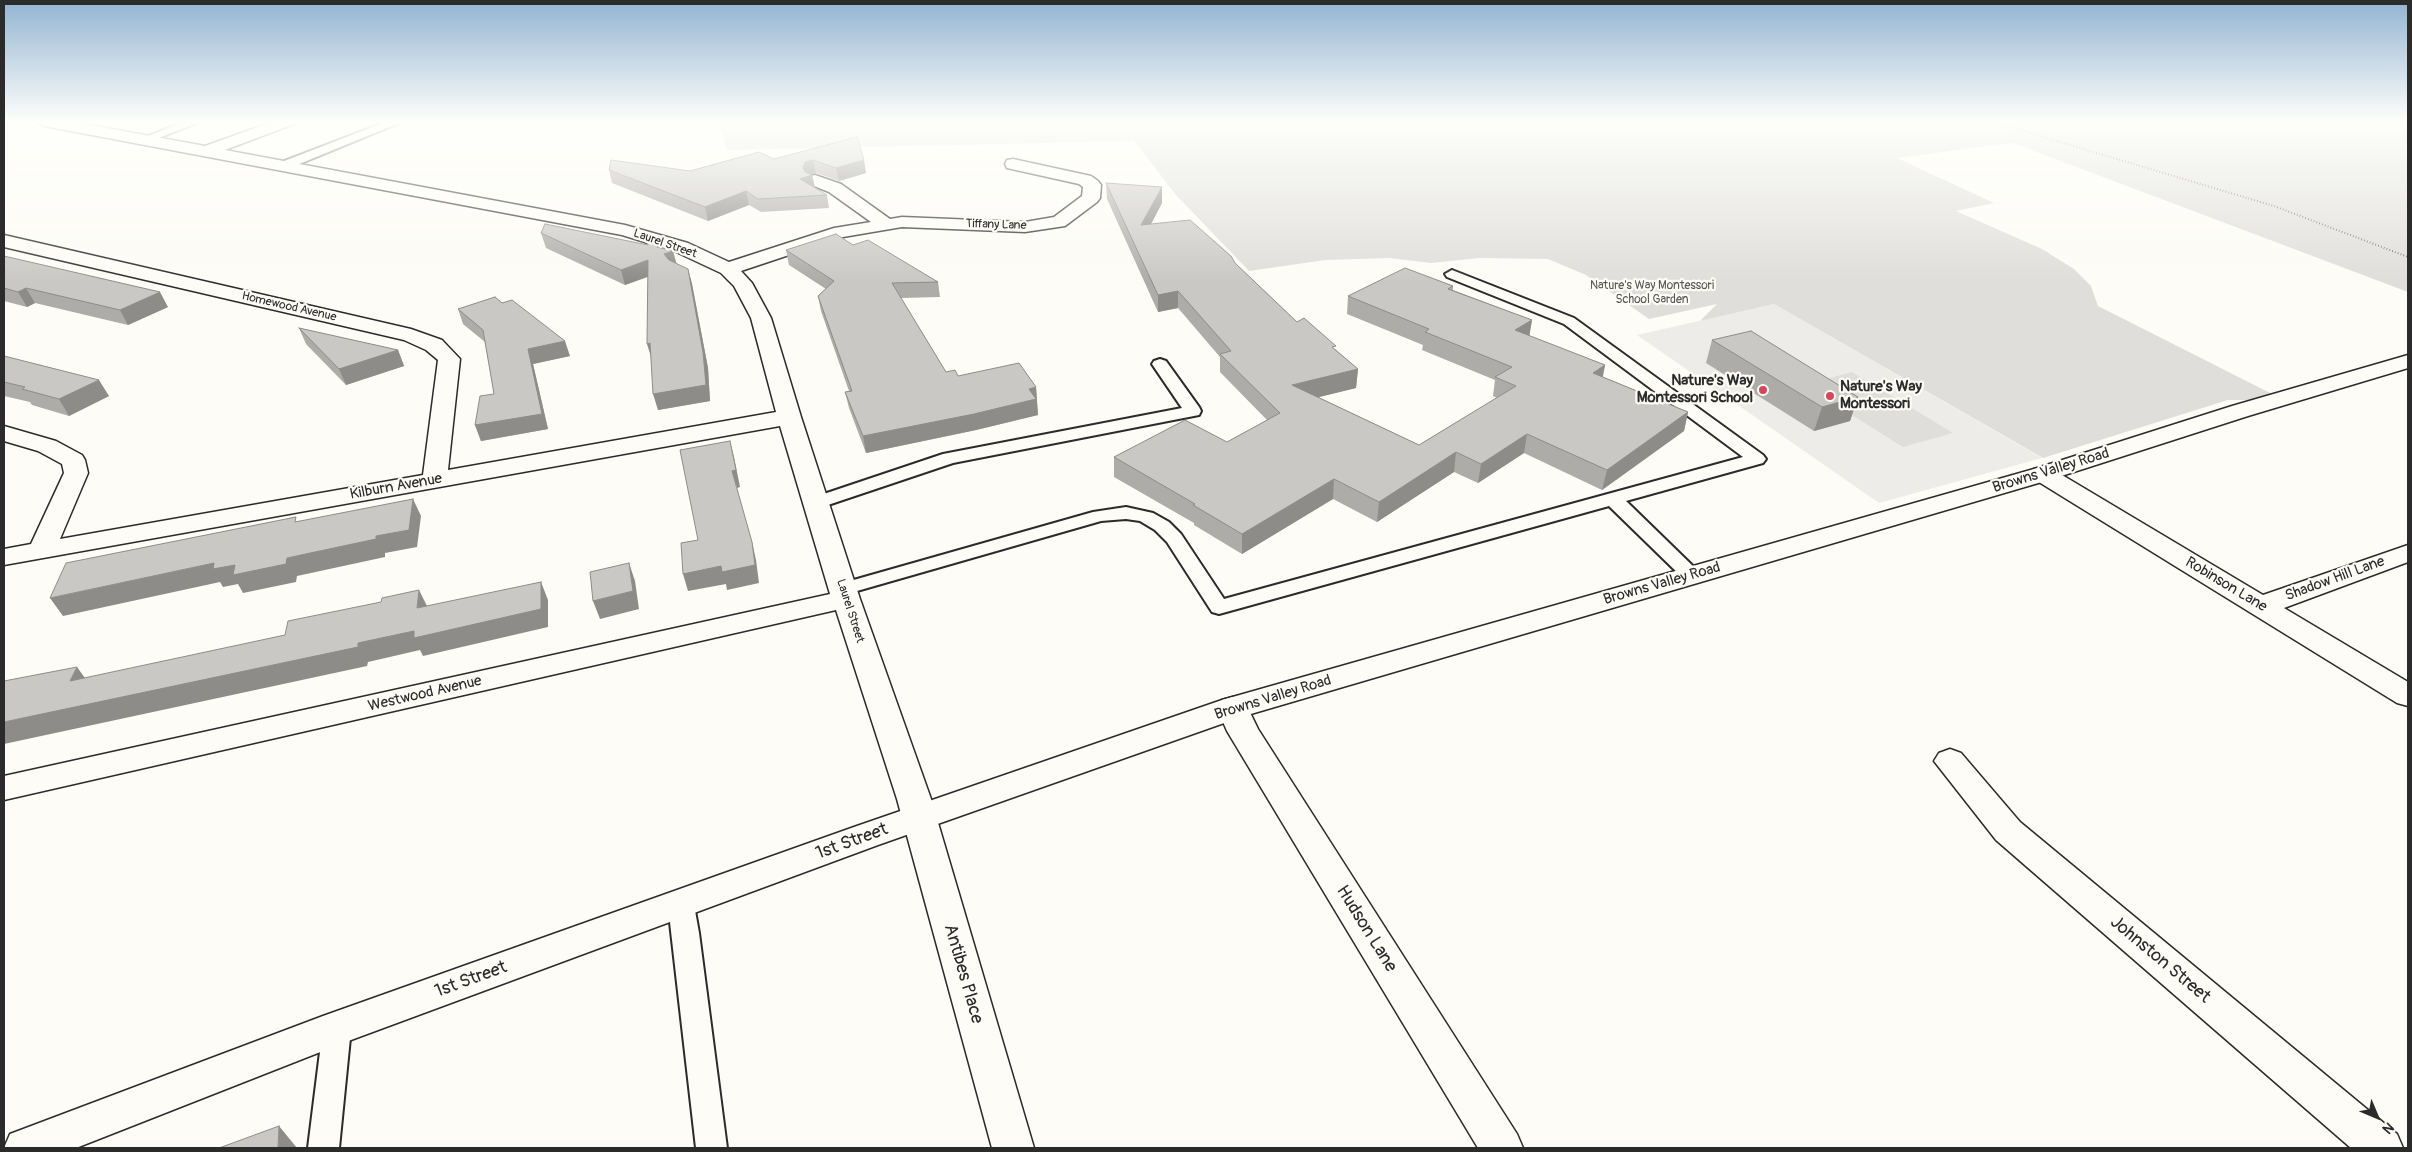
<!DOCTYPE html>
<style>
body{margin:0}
#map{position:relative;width:2412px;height:1152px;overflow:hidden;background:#fdfcf7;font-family:Pangolin,sans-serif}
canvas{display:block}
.frame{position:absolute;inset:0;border:5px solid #2b2b2b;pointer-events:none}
.north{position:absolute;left:2352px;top:1092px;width:50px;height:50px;-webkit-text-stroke:4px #fdfcf7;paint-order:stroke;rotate:135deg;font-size:14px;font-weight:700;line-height:20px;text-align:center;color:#2b2b2b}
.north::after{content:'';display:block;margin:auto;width:18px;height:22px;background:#2b2b2b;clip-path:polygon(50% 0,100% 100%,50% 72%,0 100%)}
</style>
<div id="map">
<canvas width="2412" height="1152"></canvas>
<div class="frame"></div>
<div class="north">N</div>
</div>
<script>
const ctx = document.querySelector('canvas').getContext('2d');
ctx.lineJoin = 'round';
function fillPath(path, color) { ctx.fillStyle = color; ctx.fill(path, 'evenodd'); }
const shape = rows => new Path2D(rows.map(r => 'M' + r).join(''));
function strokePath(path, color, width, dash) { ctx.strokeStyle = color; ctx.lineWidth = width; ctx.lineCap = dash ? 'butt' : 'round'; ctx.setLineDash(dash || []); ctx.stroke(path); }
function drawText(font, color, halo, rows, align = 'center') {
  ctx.font = font + ' Pangolin,sans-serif'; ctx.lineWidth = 4.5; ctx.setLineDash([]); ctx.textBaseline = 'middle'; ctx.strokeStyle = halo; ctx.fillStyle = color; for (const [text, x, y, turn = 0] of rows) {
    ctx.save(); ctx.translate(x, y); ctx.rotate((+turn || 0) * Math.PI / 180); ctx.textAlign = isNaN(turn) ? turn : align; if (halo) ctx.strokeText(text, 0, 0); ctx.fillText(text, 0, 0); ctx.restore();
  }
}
const built = shape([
 [1774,304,2042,458,1879,503,1637,335]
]);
const green = shape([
 [717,121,2408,121,2408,292,2013,143,1897,158,1994,203,1956,211,2042,249,2074,269,2091,286,2098,306,2284,400,2228,400,2043,458,1774,304,1700,321,1717,304,1649,319,1586,275,1548,259,1479,258,1431,263,1389,258,1325,260,1249,271,1176,195,1134,141,727,150],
 [1852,372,1953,433,1903,447,1804,385]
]);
const path = shape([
 [1990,121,2274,206,2408,257]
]);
const service = shape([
 [186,121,202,121,148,142,140,142,138,140,186,121],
 [388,121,404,121,287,169,283,170,277,166,279,163,388,121],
 [1452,270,1574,318,1763,455,1766,459,1763,463,1626,501,1699,572,1702,576,1699,580,1692,582,1685,580,1609,506,1219,614,1212,612,1167,542,1155,530,1140,521,1126,519,1101,521,843,595,836,593,833,589,836,585,1093,512,1126,507,1153,513,1169,522,1181,534,1224,599,1743,457,1564,324,1447,277,1445,274,1452,270],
 [1160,359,1166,361,1199,407,1201,411,1199,415,953,463,816,509,809,507,807,503,809,499,943,454,1182,408,1152,364,1154,361,1160,359],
 [681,894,690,897,694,905,699,933,727,1148,696,1148,668,905,672,897,681,894],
 [337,1015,347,1019,351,1028,339,1148,308,1148,323,1028,327,1019,337,1015]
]);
const minor = shape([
 [36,121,69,121,205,146,275,121,297,121,294,124,225,150,625,225,688,243,729,262,834,228,871,222,829,192,809,184,807,180,809,176,815,175,841,184,890,219,902,217,1025,222,1054,217,1082,196,1083,187,1079,184,1007,168,1005,164,1007,160,1013,159,1091,176,1098,181,1101,185,1100,198,1097,202,1065,226,1025,232,902,227,843,237,741,271,752,283,771,318,801,417,860,599,931,799,1034,1148,992,1148,897,799,836,610,4,800,4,776,830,594,780,426,4,565,4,549,31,544,64,473,62,464,38,451,4,441,4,426,56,441,82,455,85,460,88,473,60,539,423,475,438,360,426,350,404,340,4,247,4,235,411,329,442,340,460,359,448,470,776,412,751,318,734,286,721,273,674,251,622,235,44,126,36,121],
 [2043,467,2052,469,2263,595,2408,545,2408,562,2284,608,2408,682,2408,706,2397,703,2034,479,2031,474,2034,469,2043,467],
 [1233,697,1244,700,1258,729,1517,1134,1523,1148,1478,1148,1227,731,1217,708,1222,700,1233,697],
 [1950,749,1961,753,2020,822,2397,1134,2403,1148,2351,1148,1996,840,1934,761,1939,753,1950,749]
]);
const secondary = shape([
 [2408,355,2408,368,2248,416,2052,479,1244,716,878,845,351,1040,76,1148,4,1148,10,1134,323,1016,854,827,1222,700,2034,469,2232,406,2408,355]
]);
const wall = shape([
 [857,137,866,173,839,181,816,173,811,174,812,175,815,188,827,195,829,208,761,212,749,205,708,221,612,183,609,170,690,171,774,159],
 [1106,183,1162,203,1151,224,1235,263,1297,322,1336,350,1358,369,1356,388,1318,397,1419,445,1497,398,1493,396,1495,380,1422,350,1423,345,1347,314,1348,296,1453,286,1453,290,1532,320,1529,336,1605,365,1603,377,1688,412,1684,431,1602,490,1524,453,1478,483,1454,472,1377,522,1333,499,1242,554,1194,525,1194,523,1114,477,1114,457,1227,442,1267,420,1220,372,1220,357,1178,308,1158,312,1107,199],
 [541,233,657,247,677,264,688,269,692,284,708,368,710,401,658,410,648,277,625,285,546,248],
 [853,245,938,282,940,297,901,298,946,372,958,376,1036,387,1038,415,976,430,866,453,849,408,845,392,849,391,821,311,818,296,826,289,789,265,786,250],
 [4,256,168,307,128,325,35,303,27,307,4,301],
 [458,309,570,356,533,364,548,429,481,441,475,425,494,394,485,342,463,324],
 [299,328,398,350,404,366,346,385,306,344],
 [1712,340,1858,397,1850,421,1814,431,1706,363],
 [4,356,109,396,69,416,32,405,30,402,4,396]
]);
const shadedWall = shape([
 [813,160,816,173,807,175,812,175,815,188,800,179,805,162],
 [864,160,866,173,839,181,836,168],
 [1162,187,1162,203,1142,241,1141,225],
 [746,191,749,205,708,221,705,207],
 [673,251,677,265,668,269,664,254],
 [648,260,652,275,625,285,621,270],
 [688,269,692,284,708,368,710,401,658,410,653,394],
 [26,288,35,303,27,307,18,292],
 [1178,291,1178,308,1158,312,1158,295],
 [160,292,168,307,128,325,120,310],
 [1532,320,1529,338,1515,330],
 [565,341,570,356,533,364,548,429,481,441,475,425,528,349],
 [650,343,652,360,647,344],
 [398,350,404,366,346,385,339,369],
 [1605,365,1601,383,1593,373],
 [1358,369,1356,388,1291,404,1292,385],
 [99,380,109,396,69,416,59,399],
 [1036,387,1038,415,976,430,866,453,863,436],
 [1858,397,1850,421,1814,431,1822,407],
 [1688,412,1684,431,1602,490,1607,470],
 [1527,434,1524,453,1478,483,1481,464],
 [730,441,734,457,740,487,737,488,732,471],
 [1456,452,1454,472,1377,522,1379,502],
 [1334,479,1333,499,1242,554,1242,534],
 [413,499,421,516,417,547,385,553,385,557,297,576,296,582,243,593,238,584,223,587,220,582,63,616,50,598,214,563,235,565,287,558,376,536],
 [752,542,756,560,759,583,727,590,726,584,688,591,683,574],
 [629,563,635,581,639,609,600,619,593,601],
 [541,582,548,600,548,627,423,656,420,650,368,662,367,666,4,744,4,722,358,643],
 [419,590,428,608,417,608],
 [77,667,90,685,70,681],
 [279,1126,297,1148,278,1148]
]);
const building = shape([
 [857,137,864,160,836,168,813,160,805,162,803,168,805,172,812,175,800,179,827,195,758,199,746,191,705,207,609,170,611,160,690,171,759,152,774,159,857,137],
 [1106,183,1162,187,1141,225,1190,220,1231,256,1235,263,1297,322,1304,318,1336,346,1332,347,1358,369,1292,385,1419,445,1516,386,1495,377,1512,367,1425,332,1429,329,1348,296,1405,268,1453,286,1448,289,1532,320,1515,330,1605,365,1593,373,1688,412,1607,470,1527,434,1481,464,1456,452,1379,502,1334,479,1242,534,1193,505,1195,504,1114,457,1185,420,1227,442,1280,413,1220,354,1231,351,1178,291,1158,295,1106,183],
 [545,224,648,245,648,237,657,247,673,251,664,254,669,260,688,269,703,352,706,385,653,394,650,343,647,344,648,260,621,270,541,233,545,224],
 [836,234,853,245,868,240,938,282,892,283,946,372,955,370,958,376,1019,363,1036,387,1029,389,1036,399,974,414,863,436,845,392,852,391,818,296,834,281,786,250,836,234],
 [4,256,160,292,120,310,26,288,18,292,4,288,4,256],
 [495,297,502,303,512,300,565,341,528,349,542,414,475,425,480,396,494,394,483,330,458,309,495,297],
 [299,328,398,350,339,369,299,328],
 [1751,331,1858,397,1822,407,1712,340,1751,331],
 [4,356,99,380,59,399,22,389,25,387,4,382,4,356],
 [730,441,736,470,732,471,752,542,755,565,722,572,721,566,683,574,681,543,698,540,680,450,730,441],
 [413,499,409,530,376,536,376,539,287,558,286,564,233,575,235,565,213,569,214,563,50,598,66,563,296,517,295,522,413,499],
 [629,563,633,591,593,601,590,572,629,563],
 [541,582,541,609,414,638,414,631,358,643,358,647,4,722,4,681,77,667,70,681,285,635,288,621,381,602,382,598,419,590,417,608,541,582],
 [279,1126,278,1148,219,1148,279,1126]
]);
const markers = [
 [1763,390,5,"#d1495b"],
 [1830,396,5,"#d1495b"]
];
const farStreetnames = [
 ["Tiffany Lane",996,225,2],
 ["Laurel Street",665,244,19],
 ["Homewood Avenue",289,307,13],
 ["Laurel Street",850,611,72]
];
const farParknames = [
 ["Nature's Way Montessori",1652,286],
 ["School Garden",1652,300]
];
const poiNames = [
 ["Nature's Way",1753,381],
 ["Montessori School",1753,398],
 ["Nature's Way",1840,387,"left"],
 ["Montessori",1840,404,"left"]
];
const streetNames = [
 ["Browns Valley Road",2051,471,-17],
 ["Kilburn Avenue",396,487,-10],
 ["Shadow Hill Lane",2335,579,-20],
 ["Browns Valley Road",1662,584,-16],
 ["Robinson Lane",2226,585,31],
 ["Westwood Avenue",425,694,-13],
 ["Browns Valley Road",1273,698,-17]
];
const nearStreetnames = [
 ["1st Street",852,842,-20],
 ["Hudson Lane",1366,929,58],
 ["Johnston Street",2160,960,40],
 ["Antibes Place",963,974,74],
 ["1st Street",471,980,-20]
];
fillPath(built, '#edece8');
fillPath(green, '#dfdeda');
strokePath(service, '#2b2b2b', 4);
strokePath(minor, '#2b2b2b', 3);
strokePath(secondary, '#2b2b2b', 3);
strokePath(path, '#2b2b2b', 2, [0.5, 2.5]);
fillPath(service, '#fdfcf7');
fillPath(minor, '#fdfcf7');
fillPath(secondary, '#fdfcf7');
fillPath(wall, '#adaca9');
fillPath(shadedWall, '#8d8c89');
fillPath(building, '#c9c8c4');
strokePath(building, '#8d8c89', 1);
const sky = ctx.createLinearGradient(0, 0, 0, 282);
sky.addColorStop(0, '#93b4d2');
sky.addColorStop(0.43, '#fefefb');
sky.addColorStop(1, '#fefefb00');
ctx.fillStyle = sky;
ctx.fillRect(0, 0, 2412, 282);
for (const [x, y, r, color] of markers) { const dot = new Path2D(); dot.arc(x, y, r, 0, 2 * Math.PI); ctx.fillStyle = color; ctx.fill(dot); strokePath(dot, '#fdfcf7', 2); }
drawText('12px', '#2b2b2b', '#fdfcf7', farStreetnames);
drawText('12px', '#585857', '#fdfcf7', farParknames);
drawText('bold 15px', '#2b2b2b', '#fdfcf7', poiNames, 'right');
drawText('15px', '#2b2b2b', '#fdfcf7', streetNames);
drawText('18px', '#2b2b2b', '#fdfcf7', nearStreetnames);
</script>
